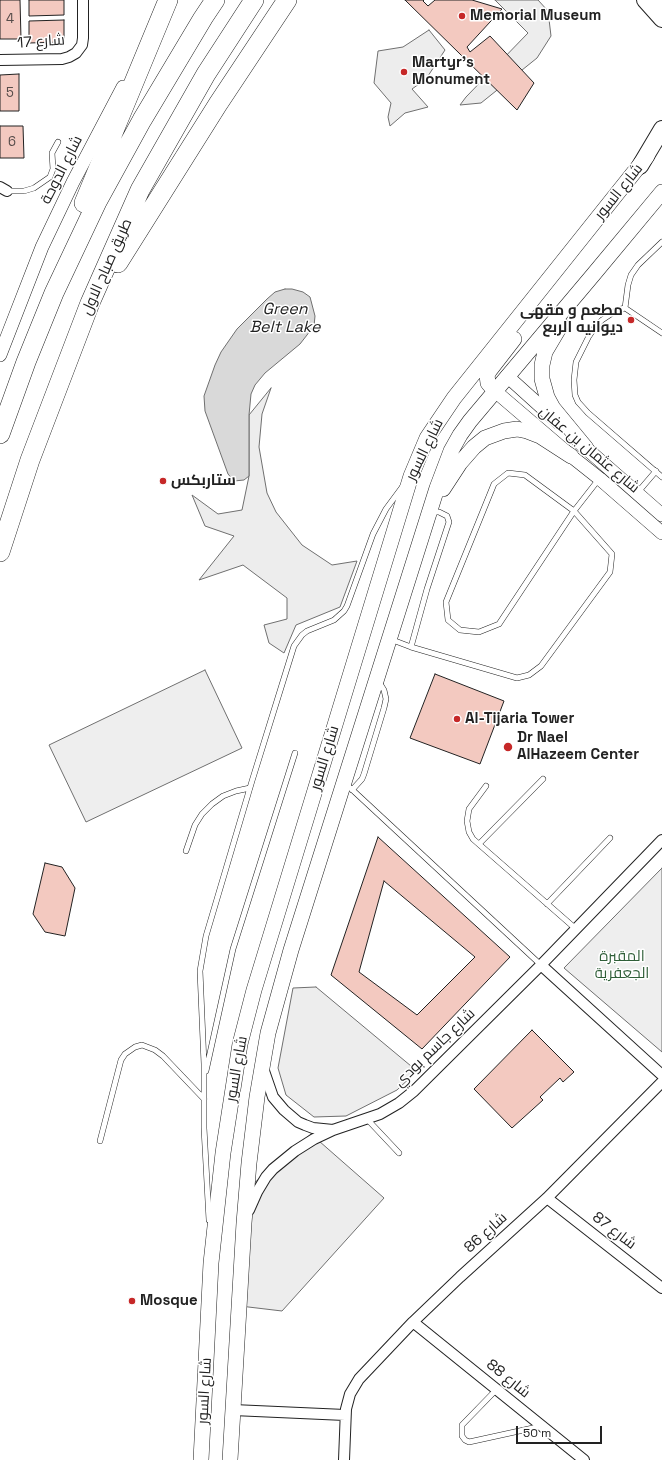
<!DOCTYPE html>
<meta charset="utf-8">
<style>
body{margin:0}
#map{position:relative;width:662px;height:1460px;overflow:hidden;background:#fff;font-family:"Space Grotesk",sans-serif}
canvas{display:block}
.scale{position:absolute;left:516px;top:1426px;width:86px;height:18px;box-sizing:border-box;border:2px solid #222;border-top:0;padding-left:5px;font-size:12px;line-height:14px;white-space:nowrap;color:#222;-webkit-text-stroke:3px #fff;paint-order:stroke}
</style>
<div id="map">
<canvas width="662" height="1460"></canvas>
<div class="scale">50 m</div>
</div>
<script>
const ctx = document.querySelector('canvas').getContext('2d');
ctx.lineJoin = 'round';
function fillPath(path, color) { ctx.fillStyle = color; ctx.fill(path, 'evenodd'); }
const shape = rows => new Path2D(rows.map(r => 'M' + r).join(''));
function strokePath(path, color, width, dash) { ctx.strokeStyle = color; ctx.lineWidth = width; ctx.lineCap = dash ? 'butt' : 'round'; ctx.setLineDash(dash || []); ctx.stroke(path); }
function drawText(font, color, halo, rows, align = 'center') {
  ctx.font = font + ' "Space Grotesk",Cairo,sans-serif'; ctx.lineWidth = 3; ctx.setLineDash([]); ctx.textBaseline = 'middle'; ctx.strokeStyle = halo; ctx.fillStyle = color; for (const [text, x, y, turn = 0] of rows) {
    ctx.save(); ctx.translate(x, y); ctx.rotate((+turn || 0) * Math.PI / 180); ctx.textAlign = isNaN(turn) ? turn : align; if (halo) ctx.strokeText(text, 0, 0); ctx.fillText(text, 0, 0); ctx.restore();
  }
}
const green = shape([
 [205,670,242,748,86,822,49,745,205,670],
 [662,868,662,1052,564,968,662,868]
]);
const parking = shape([
 [495,0,538,0,548,11,551,36,537,58,481,103,460,105,466,97,528,33,495,0],
 [429,30,445,50,426,79,412,89,428,107,405,113,390,126,388,117,391,103,374,83,378,51,403,47,429,30],
 [271,388,262,414,259,447,267,493,276,512,302,545,332,565,357,561,340,607,296,625,284,653,269,643,264,625,287,619,287,598,243,565,199,580,234,536,205,526,192,495,218,514,242,510,249,476,249,415,271,388],
 [316,987,417,1071,397,1090,346,1116,314,1117,286,1095,278,1068,293,988,316,987],
 [311,1134,384,1198,282,1311,240,1306,253,1184,311,1134]
]);
const water = shape([
 [285,289,292,289,303,292,310,297,315,316,314,326,300,344,265,373,255,385,251,394,249,415,249,476,244,480,234,481,228,474,205,411,204,396,215,365,221,352,237,329,267,299,275,292,285,289]
]);
const building = shape([
 [0,0,20,0,21,39,0,39,0,0],
 [29,0,64,0,64,15,29,16,29,0],
 [405,0,424,0,423,1,428,6,435,0,472,0,502,9,467,47,470,52,490,36,534,83,517,110,405,0],
 [64,20,64,42,29,43,29,21,64,20],
 [19,74,19,111,0,111,0,75,19,74],
 [0,126,23,126,24,158,0,158,0,126],
 [435,674,504,701,480,764,410,738,435,674],
 [378,837,510,957,422,1049,331,975,378,837],
 [384,881,475,957,417,1015,359,972,384,881],
 [45,863,62,867,75,888,65,936,45,932,33,914,45,863],
 [532,1030,574,1072,563,1082,560,1078,540,1097,543,1100,512,1128,474,1089,532,1030]
]);
const service = shape([
 [7,191,24,191,34,188,50,177,53,169,52,153,58,142],
 [625,308,628,285,631,275,638,265,662,242],
 [662,333,625,308,617,310,602,320,595,327,589,336,576,362,574,380,575,395,578,402,588,413,662,477],
 [638,492,656,471],
 [390,639,411,647,517,678,529,675,541,666,610,572,612,554,574,511,525,475,508,473,494,484,446,602,448,620,460,630,479,632,499,624,574,511,599,479],
 [411,647,427,589,449,522,447,516,439,512,430,512],
 [345,783,541,965],
 [486,786,469,809,467,821,469,832,473,839,576,929],
 [352,790,362,779,364,774,384,708,386,699,384,690,379,682],
 [479,844,543,779],
 [186,851,195,825,202,814,212,804,223,796,236,791,250,788],
 [547,904,610,838],
 [206,1071,233,949,295,753],
 [367,1119,399,1153],
 [100,1141,121,1060,125,1054,135,1047,142,1045,155,1050,163,1056,204,1099],
 [209,1220,204,1128,204,1064,200,971,206,936,252,781,294,646,302,635,307,631,334,620,344,611,347,606,373,534,386,509,403,486],
 [497,1389,462,1425,462,1436,465,1440,469,1442,542,1426]
]);
const minor = shape([
 [0,60,62,59,69,57,76,53,82,45,83,38,83,0],
 [0,187,7,191],
 [541,965,662,1075],
 [264,1071,273,1097,284,1110,298,1122,305,1125,313,1128,333,1130],
 [547,1198,662,1288],
 [249,1210,257,1192,266,1177,273,1169,295,1151,314,1139,333,1130,380,1114,399,1103,414,1091,541,965,662,840],
 [413,1322,584,1460],
 [233,1410,345,1415],
 [344,1460,346,1409,350,1394,359,1379,413,1322,460,1277,547,1198,662,1082]
]);
const tertiary = shape([
 [0,355,42,247,73,182,123,87],
 [507,376,559,423],
 [495,391,571,456,600,479,662,533],
 [579,442,662,515]
]);
const secondary = shape([
 [561,325,545,352,542,365,542,379,547,397,553,408,586,448],
 [495,391,488,383,487,375,490,370,514,339],
 [443,489,460,463,474,447,485,438,504,431,517,429,527,431,540,436,571,456],
 [201,1460,211,1263,223,1153,240,1044,254,990,411,476,427,438,454,398,647,156],
 [230,1460,244,1223,249,1163,257,1097,268,1033,291,950,437,488,451,451,460,435,470,421,593,275,662,192]
]);
const primary = shape([
 [645,0,662,19],
 [661,0,662,1],
 [640,166,662,129]
]);
const motorway = shape([
 [84,203,168,0],
 [118,263,218,104,287,0],
 [0,434,26,362,54,293,97,202,142,120,203,18,215,0],
 [0,552,30,460,90,303,140,190,206,74,254,0]
]);
const markers = [
 [462,16,4,"#c62828"],
 [404,72,4,"#c62828"],
 [631,320,4,"#c62828"],
 [163,481,4,"#c62828"],
 [457,719,4,"#c62828"],
 [508,747,5,"#c62828"],
 [132,1301,4,"#c62828"]
];
const numberNames = [
 ["4",10,19],
 ["5",10,93],
 ["6",12,142]
];
const poiNames = [
 ["Memorial Museum",470,16],
 ["Martyr's",412,63],
 ["Monument",412,80],
 ["مطعم و مقهى",623,311,"right"],
 ["ديوانيه الربع",623,328,"right"],
 ["ستاربكس",171,481],
 ["Al-Tijaria Tower",465,719],
 ["Dr Nael",517,738],
 ["AlHazeem Center",517,755],
 ["Mosque",140,1301]
];
const streetNames = [
 ["شارع 17",41,42,-4],
 ["شارع الدوحة",62,170,-63],
 ["شارع السور",619,192,-51],
 ["طريق صباح الاول",107,267,-66],
 ["شارع السور",425,450,-64],
 ["شارع عثمان بن عفان",589,450,40],
 ["شارع السور",325,758,-73],
 ["شارع جاسم بودي",435,1048,-44],
 ["شارع السور",237,1069,-80],
 ["شارع 87",614,1231,38],
 ["شارع 86",486,1233,-42],
 ["شارع 88",508,1379,39],
 ["شارع السور",205,1391,-87]
];
const parkNames = [
 ["المقبرة",622,957],
 ["الجعفرية",622,974]
];
const waterNames = [
 ["Green",285,310],
 ["Belt Lake",285,328]
];
fillPath(green, '#eee');
strokePath(green, '#6f6f6f', 1);
fillPath(parking, '#ededed');
strokePath(parking, '#6f6f6f', 1);
fillPath(water, '#d9d9d9');
strokePath(water, '#6f6f6f', 1);
fillPath(building, '#f3c9c0');
strokePath(building, '#222', 1);
strokePath(service, '#222', 6);
strokePath(minor, '#222', 12);
strokePath(tertiary, '#222', 14);
strokePath(secondary, '#222', 16);
strokePath(primary, '#222', 18);
strokePath(motorway, '#222', 20);
strokePath(service, '#fff', 5);
strokePath(minor, '#fff', 10);
strokePath(tertiary, '#fff', 13);
strokePath(secondary, '#fff', 15);
strokePath(primary, '#fff', 16);
strokePath(motorway, '#fff', 19);
for (const [x, y, r, color] of markers) { const dot = new Path2D(); dot.arc(x, y, r, 0, 2 * Math.PI); ctx.fillStyle = color; ctx.fill(dot); strokePath(dot, '#fff', 1.5); }
drawText('13px', '#564c4a', null, numberNames);
drawText('bold 15px', '#222', '#fff', poiNames, 'left');
drawText('15px', '#222', '#fff', streetNames);
drawText('15px', '#2f5e38', '#fff', parkNames);
drawText('italic 16px', '#222', '#fff', waterNames);
</script>
